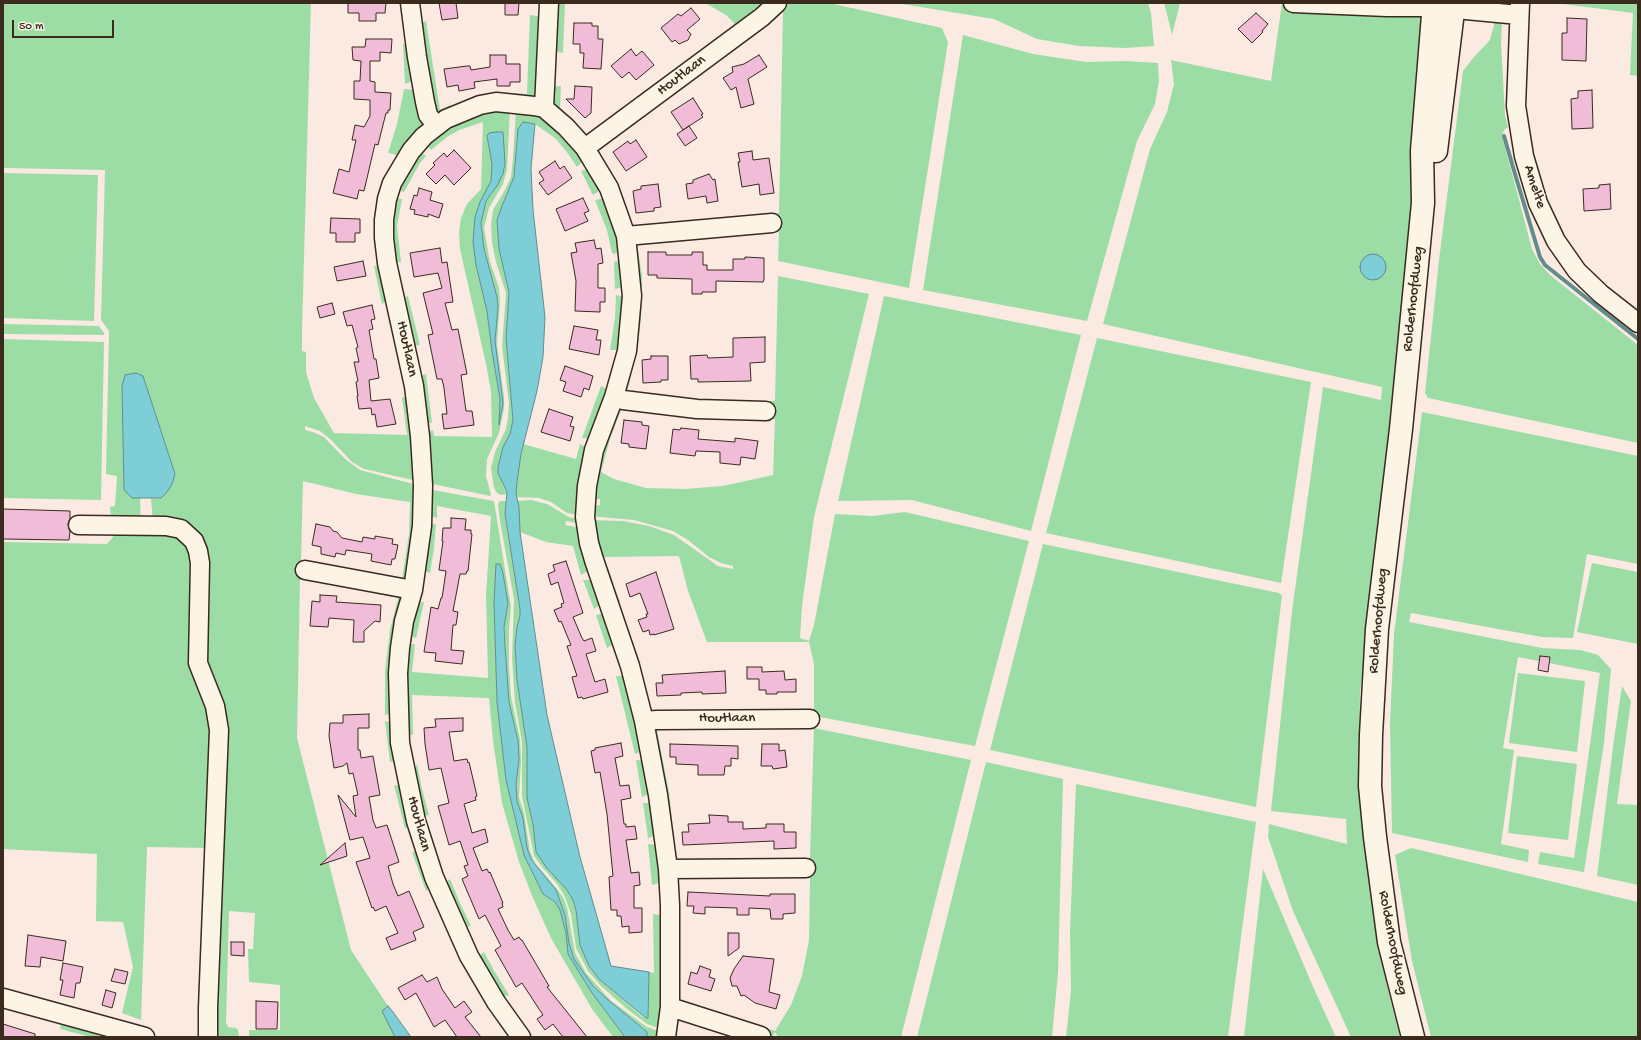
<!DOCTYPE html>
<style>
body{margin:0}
#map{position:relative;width:1641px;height:1040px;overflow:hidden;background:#faeae2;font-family:"Gochi Hand",sans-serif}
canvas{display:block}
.frame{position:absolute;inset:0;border:4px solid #3b2a1e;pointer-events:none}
.scale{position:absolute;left:12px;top:20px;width:102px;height:18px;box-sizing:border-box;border:2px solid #3b2a1e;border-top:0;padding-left:5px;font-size:12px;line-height:14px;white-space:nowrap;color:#3b2a1e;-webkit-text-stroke:3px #fcf5e5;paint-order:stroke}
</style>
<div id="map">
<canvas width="1641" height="1040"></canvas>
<div class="frame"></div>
<div class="scale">50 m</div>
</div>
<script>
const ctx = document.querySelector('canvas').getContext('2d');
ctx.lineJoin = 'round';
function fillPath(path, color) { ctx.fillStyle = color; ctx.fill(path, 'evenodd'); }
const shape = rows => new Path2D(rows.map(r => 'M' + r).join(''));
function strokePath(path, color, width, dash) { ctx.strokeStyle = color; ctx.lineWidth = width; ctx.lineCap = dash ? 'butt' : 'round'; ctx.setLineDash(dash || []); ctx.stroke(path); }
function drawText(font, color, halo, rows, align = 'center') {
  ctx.font = font + ' "Gochi Hand",sans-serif'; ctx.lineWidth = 3; ctx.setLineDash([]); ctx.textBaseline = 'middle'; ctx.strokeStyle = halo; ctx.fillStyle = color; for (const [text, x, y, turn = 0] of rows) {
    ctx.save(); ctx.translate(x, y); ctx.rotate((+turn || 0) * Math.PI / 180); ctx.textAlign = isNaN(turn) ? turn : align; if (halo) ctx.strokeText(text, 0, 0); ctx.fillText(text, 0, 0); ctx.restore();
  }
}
const green = shape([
 [3,3,311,3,302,330,302,351,306,352,306,372,314,398,334,433,407,435,402,397,409,398,417,481,364,469,352,462,330,439,320,431,305,426,305,430,313,432,324,437,345,459,360,470,417,485,417,512,406,582,402,579,409,534,410,502,356,494,303,481,301,561,314,563,314,582,300,579,297,738,351,950,388,1006,385,1008,385,1017,392,1029,395,1037,249,1037,249,1030,280,1030,280,985,249,982,248,949,253,949,255,913,229,911,226,1023,228,1027,236,1028,238,1030,239,1037,218,1037,214,1033,221,865,200,545,153,522,151,499,161,498,175,474,143,376,125,375,122,386,124,490,140,498,141,523,117,520,111,516,110,507,115,506,117,476,106,474,109,331,101,320,105,170,3,168],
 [553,3,565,3,563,53,551,50],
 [705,3,773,3,716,47,712,42,735,24,726,15],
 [781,3,829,3,942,28,948,42,909,288,778,261,779,232,744,234,773,220,771,214,779,213,783,12,763,27],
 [896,3,1148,3,1151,13,1154,46,1124,48,1079,46,1037,39,994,19],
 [1164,3,1180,3,1172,35,1169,22],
 [1282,3,1428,3,1394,405,1360,693,1359,763,1365,850,1387,986,1400,1037,1351,1037,1293,911,1268,837,1269,824,1347,844,1346,819,1271,811,1292,611,1323,387,1381,400,1382,387,1103,324,1150,149,1167,112,1174,84,1171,60,1271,81],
 [1555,3,1638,3,1638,76,1630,75,1633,13],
 [530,15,544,17,538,97,499,98,497,92,527,94],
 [426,21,440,110,450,105,451,112,437,116,417,24],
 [1495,21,1502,22,1501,43,1505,115,1508,127,1504,130,1502,136,1532,249,1540,264,1550,275,1638,345,1638,443,1428,398,1425,393,1439,260,1463,71,1474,57,1490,40],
 [963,35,1033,54,1086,62,1125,61,1158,63,1159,81,1155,104,1137,141,1087,321,923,290],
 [403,44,411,45,416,80,405,84],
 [561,86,560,108,587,135,639,96,641,102,589,140,549,101,550,87],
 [404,89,418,90,424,127,401,156,388,153,397,124],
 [510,108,507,170,503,184,489,208,484,228,490,262,499,288,500,300,497,344,504,397,504,409,499,433,487,459,486,476,491,495,490,496,428,483,424,433,433,430,434,436,492,437,491,391,486,364,460,249,459,232,461,218,467,204,481,189,483,122,459,130,447,137,431,150,425,143,445,126,474,114],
 [503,132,505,163,492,194,486,201,481,223,484,249,497,297,498,307,495,341,503,403,500,418,500,399,492,351,487,311,476,265,473,242,491,181,492,164,487,136],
 [516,109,542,115,585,159,577,167,566,151,555,138,535,124,523,122,517,136,516,164,514,177,502,206,497,220,499,249,509,292,506,338,513,420,510,434,500,457,498,473,507,494,501,495,497,493,494,488,491,468,495,452,506,429,508,417,509,403,502,346,506,293,496,262,492,243,491,224,493,210,505,190,511,177,513,158],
 [418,150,426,156,420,163,404,192,399,190,399,180],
 [590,168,602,189,593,195,581,171],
 [3,173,98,175,94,321,3,318],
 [392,198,402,199,397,226,401,262,391,262],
 [606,198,622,251,614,254,612,253,607,230,595,200],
 [637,243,642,276,641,319,637,350,626,397,623,384,631,247],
 [615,261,624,262,626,286,615,289,614,264],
 [374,266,381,267,389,300,382,304],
 [778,276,869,294,814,517,802,606,800,638,809,641,814,625,835,514,872,516,905,512,1029,541,975,746,814,716,765,716,763,710,814,709,814,664,809,642,707,642,688,591,679,556,604,557,620,602,613,601,590,520,623,521,649,526,674,535,718,566,733,569,733,566,721,563,709,557,688,540,673,531,634,520,590,516,594,503,595,506,600,505,600,499,595,499,594,474,617,407,642,407,643,412,621,410,610,439,601,472,614,479,646,488,685,489,723,486,773,475,775,419,738,419,750,407,748,401,775,401],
 [616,295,626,297,621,350,610,350,615,318],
 [408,296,420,345,410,346,399,300],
 [884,296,1081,335,1031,531,912,500,838,501],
 [3,324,99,326,104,333,104,335,3,334],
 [1097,338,1311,382,1281,583,1046,533],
 [3,339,104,342,101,500,3,498],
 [426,374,432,423,423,422,416,378],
 [601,386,610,391,592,439,582,438],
 [1422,412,1638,456,1638,564,1587,554,1573,638,1542,637,1411,613,1409,622,1542,648,1580,650,1598,655,1611,669,1604,743,1584,872,1538,864,1540,852,1574,858,1600,673,1518,657,1503,748,1514,750,1501,844,1529,850,1528,862,1392,833,1390,724,1394,634],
 [523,444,576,459,580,444,589,449,580,515,567,513,551,502,539,498,516,497,518,473],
 [427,489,494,501,511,607,509,630,509,667,511,696,520,739,521,761,519,797,524,813,530,851,535,863,558,890,564,899,567,908,575,953,586,973,611,1001,647,1027,661,1032,660,1037,647,1037,647,1032,606,998,593,986,581,969,574,959,569,943,565,915,556,890,531,858,527,848,523,818,517,801,516,784,519,759,518,741,509,702,505,646,504,627,508,603,503,573,500,564,497,564,494,603,497,702,506,780,524,855,543,894,555,902,560,910,566,933,568,954,592,993,625,1037,613,1037,592,1009,551,938,533,898,519,862,502,803,493,741,489,698,412,695,413,735,403,733,405,645,415,644,412,672,488,678,486,596,491,516,437,506,437,518,428,515],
 [531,500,547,504,569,517,580,520,581,524,566,521,565,525,581,528,590,570,581,575,573,546,546,542,520,532,519,507,517,501],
 [500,501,506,501,505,514,507,529,520,609,520,616,517,627,515,646,517,680,527,747,527,798,533,824,536,852,567,890,573,900,576,910,580,945,589,966,599,979,643,1017,648,1018,649,972,654,973,653,914,664,916,661,1029,647,1024,627,1009,601,986,588,971,576,948,571,914,565,897,558,885,542,867,534,856,522,796,522,742,515,703,512,658,514,599,500,521,498,504],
 [436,524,434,548,430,573,422,570,427,525],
 [118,531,176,533,191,546,212,723,209,820,204,829,205,837,210,837,208,848,147,847,141,1020,122,1013,133,967,123,922,96,921,97,854,3,849,3,542,107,544],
 [1043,544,1279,593,1282,596,1256,807,990,750],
 [1592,563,1638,572,1638,644,1577,632],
 [583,580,594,580,603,603,594,609],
 [365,585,402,594,392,713,385,715,385,671,390,630,398,598,363,591],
 [424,602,416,638,407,635,414,603],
 [606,613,616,643,607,648,596,615],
 [1518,673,1585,681,1577,752,1509,743],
 [616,676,626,676,644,750,635,754],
 [1622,686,1631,701,1617,804,1638,805,1638,885,1597,876,1614,739],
 [385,721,392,723,395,761,390,762],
 [814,723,814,728,971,760,901,1037,778,1037,775,1032,772,1037,766,1037,740,1026,739,1019,775,1031,791,1005,802,976,809,940,810,878,803,877,805,872,776,865,774,859,810,858,814,728,801,728],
 [653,727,689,729,657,730,669,792,676,859,702,859,700,865,675,864],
 [1517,756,1577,764,1568,840,1508,833],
 [636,760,646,761,652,793,642,797],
 [986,762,1063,779,1058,972,1052,1037,917,1037],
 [417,764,422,789,429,815,419,816,408,770,416,767],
 [1076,784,1256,822,1228,1037,1066,1037,1071,991,1070,930],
 [394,785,401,786,411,824,405,829],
 [643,803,653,803,657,835,648,838],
 [648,844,659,845,662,882,652,885],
 [1411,848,1638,902,1638,1037,1431,1037,1412,961,1395,855],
 [419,851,432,886,426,891,412,852],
 [1263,869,1314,989,1336,1037,1244,1037],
 [450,879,460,903,471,926,461,928,442,885],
 [484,952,496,974,509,995,500,998,477,958],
 [62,1018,99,1030,98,1037,91,1037,60,1029]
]);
const water = shape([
 [523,122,535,124,531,168,533,210,545,317,543,357,537,391,521,454,517,482,516,494,519,507,520,532,547,715,580,857,611,966,649,972,648,1018,646,1018,599,979,589,966,580,945,576,910,573,900,567,890,546,867,536,852,533,824,527,798,527,747,517,680,515,646,517,627,520,616,520,609,505,514,507,492,498,473,498,467,503,447,510,434,513,420,506,338,509,292,499,249,497,220,502,206,514,177,518,129,523,122],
 [496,132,503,132,505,163,503,174,497,186,486,201,481,223,484,249,497,297,498,307,495,341,503,403,499,425,500,399,492,351,487,311,476,265,473,242,475,217,480,202,491,181,492,164,487,136,489,133,496,132],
 '1360 267a13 13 0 1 1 26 0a13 13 0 1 1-26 0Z',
 [136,373,143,376,175,474,172,484,167,492,161,498,132,498,124,490,122,386,125,375,136,373],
 [496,564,500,564,503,573,508,603,504,627,505,646,509,702,518,741,519,759,516,784,517,801,523,818,527,848,531,859,556,890,565,915,569,943,574,959,581,969,593,986,606,998,647,1032,647,1037,625,1037,592,993,568,954,566,933,560,910,555,902,543,894,524,855,506,780,497,702,494,603,496,564],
 [388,1006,393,1012,411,1037,395,1037,382,1011,388,1006]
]);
const stream = shape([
 [1504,136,1515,174,1540,257,1545,265,1638,339]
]);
const building = shape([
 [348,3,386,3,385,13,376,13,376,21,359,21,359,13,348,13,348,3],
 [439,3,456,3,458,18,442,20,439,3],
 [505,3,519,3,518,15,505,15,505,3],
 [691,8,700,19,687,30,691,34,688,40,679,44,675,40,672,42,661,28,678,14,681,16,691,8],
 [1256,13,1268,24,1262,31,1263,32,1252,43,1238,29,1256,13],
 [1567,18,1587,19,1586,61,1562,60,1562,33,1567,33,1567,18],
 [574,23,592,23,592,26,598,26,598,39,603,39,601,69,583,68,584,53,580,53,580,44,573,44,574,23],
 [366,39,392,39,391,53,380,52,380,61,370,61,370,81,375,82,375,92,391,93,390,110,388,110,388,113,386,113,378,145,375,144,364,191,359,190,357,199,333,193,339,169,349,172,356,140,352,140,355,125,364,127,370,116,370,100,354,99,354,81,360,81,361,61,353,60,352,47,365,47,366,39],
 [631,49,636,56,642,51,654,65,636,80,629,72,622,78,611,66,631,49],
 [490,55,506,55,506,64,520,64,520,82,510,82,510,86,497,86,497,79,474,82,475,88,459,91,458,85,447,87,444,69,467,66,470,66,471,70,490,67,490,55],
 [759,55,767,67,748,79,754,104,741,108,736,87,731,90,723,78,733,72,732,67,744,64,759,55],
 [575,86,592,87,591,113,585,118,566,99,574,99,575,86],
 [1592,90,1593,128,1572,129,1571,99,1578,98,1578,91,1592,90],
 [693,98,703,114,701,115,703,117,683,130,671,112,693,98],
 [689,126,697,138,685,146,677,134,689,126],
 [636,140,647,157,626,171,613,152,628,141,630,144,636,140],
 [454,150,471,168,454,185,445,175,436,184,426,174,435,165,433,163,444,153,447,157,454,150],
 [752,151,753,160,769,158,774,193,760,195,759,184,742,187,738,162,740,162,738,153,752,151],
 [555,161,560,169,564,166,572,178,548,195,539,183,544,180,539,172,555,161],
 [709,174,713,180,715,179,718,201,707,203,706,196,688,199,686,184,693,183,693,180,709,174],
 [658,184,661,207,654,208,654,211,636,213,633,191,641,189,641,186,658,184],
 [1610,184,1611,209,1584,211,1583,189,1599,188,1599,185,1610,184],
 [419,188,432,192,430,200,443,204,439,218,428,214,428,217,414,214,415,210,410,209,414,195,417,196,419,188],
 [583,198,589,211,584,213,588,221,565,231,556,209,583,198],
 [331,218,360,219,360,233,355,233,355,242,336,242,336,233,330,233,331,218],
 [594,240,596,249,601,248,603,263,598,264,598,288,605,288,605,302,600,302,600,312,575,311,576,281,571,253,577,252,575,243,594,240],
 [440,248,442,263,447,262,453,302,445,303,452,330,458,329,467,374,461,375,466,411,472,411,474,425,444,429,442,414,447,414,444,388,442,379,437,379,428,335,433,334,423,293,442,288,438,273,414,277,410,253,440,248],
 [648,252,666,252,666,255,692,255,692,252,703,252,703,265,707,265,707,270,733,270,733,259,745,259,745,257,764,258,764,280,763,282,716,281,716,292,702,292,702,294,692,294,692,279,657,278,657,275,648,275,648,252],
 [363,261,366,276,337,281,334,267,363,261],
 [332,303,335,314,320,318,317,307,332,303],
 [372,305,375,319,371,320,373,329,369,330,374,359,376,359,379,378,369,380,371,401,390,399,396,424,377,427,375,414,372,415,371,408,359,409,357,396,358,396,356,382,358,381,354,362,359,362,356,348,358,347,352,325,347,326,343,312,372,305],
 [574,326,598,330,596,340,601,340,599,355,569,349,574,326],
 [765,337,765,362,750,363,751,381,698,382,698,379,691,379,690,356,707,355,708,358,733,357,733,338,765,337],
 [651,356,668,356,668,380,661,380,661,382,643,383,642,360,651,359,651,356],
 [565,366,593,376,589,390,584,388,581,397,563,391,566,382,560,380,565,366],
 [549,409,573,417,570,426,574,427,570,441,541,432,549,409],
 [624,420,642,422,642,425,649,426,646,449,629,447,629,444,621,443,624,420],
 [681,428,699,430,698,439,735,442,735,438,758,441,755,459,741,457,740,465,720,463,720,452,696,451,695,456,670,453,673,429,680,430,681,428],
 [3,509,70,511,70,519,68,524,70,531,69,540,3,539,3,509],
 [451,518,466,519,465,530,471,530,471,534,472,534,468,571,467,571,466,574,460,574,453,611,458,612,456,625,453,625,451,650,464,651,462,664,435,661,436,653,424,652,431,607,438,609,441,598,442,598,446,571,439,570,443,541,442,541,443,528,451,528,451,518],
 [316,524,330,527,333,531,337,532,342,538,362,542,363,537,375,539,375,536,393,539,392,544,398,545,395,559,392,559,391,565,371,561,372,554,346,550,345,555,336,553,335,557,321,554,321,547,312,545,316,524],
 [566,561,583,613,573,617,582,638,584,641,592,638,596,651,586,654,595,682,605,679,608,692,583,699,582,697,578,698,572,677,577,676,567,646,571,645,561,621,559,622,554,610,562,607,561,604,564,603,558,582,551,585,548,574,555,571,553,565,566,561],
 [656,572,674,629,654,635,654,634,650,635,649,630,643,632,638,620,647,617,646,614,648,614,640,593,630,597,626,584,656,572],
 [320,595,337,596,336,602,381,605,380,622,375,621,364,631,364,642,353,642,354,620,329,618,328,627,310,626,312,601,320,602,320,595],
 [1540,656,1550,657,1548,672,1538,670,1540,656],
 [747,667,762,667,762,672,784,671,785,680,796,679,796,692,777,692,777,694,766,694,766,690,759,690,759,679,747,679,747,667],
 [725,671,726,693,702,694,702,692,681,693,681,695,657,696,656,683,663,683,662,675,725,671],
 [369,714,369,728,358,728,358,750,360,750,361,758,373,756,380,795,369,797,373,820,376,828,387,825,399,862,388,866,393,884,398,896,409,891,424,927,413,932,416,940,391,950,386,938,398,933,386,906,375,911,373,907,372,908,356,862,370,858,363,837,350,840,338,795,356,817,353,796,358,795,353,773,349,774,347,763,343,766,334,768,329,736,330,723,343,723,343,715,369,714],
 [463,718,463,731,449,732,454,761,467,759,468,763,469,762,477,796,475,797,476,800,464,804,472,833,485,829,488,842,473,848,482,871,487,869,489,873,490,872,503,903,502,903,503,907,498,909,508,930,514,940,519,937,521,940,522,940,549,986,547,987,587,1037,563,1037,553,1024,545,1030,537,1019,543,1015,522,983,516,987,495,950,501,946,485,915,479,919,462,879,468,876,464,866,468,865,460,841,449,845,438,806,449,803,441,768,429,770,425,744,424,728,436,727,435,719,463,718],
 [621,743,623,756,615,758,620,786,629,785,631,798,621,800,624,824,626,824,626,827,635,826,637,839,626,840,631,873,639,872,640,885,634,886,634,908,642,908,642,932,629,933,629,926,622,927,621,916,617,916,617,910,611,910,609,877,613,876,607,814,600,772,595,773,591,751,595,750,595,748,621,743],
 [670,744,738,746,738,759,731,758,731,766,725,766,724,775,698,775,698,765,676,764,676,757,670,757,670,744],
 [762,744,779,744,779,751,785,750,787,767,773,769,772,766,761,766,762,744],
 [709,815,728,816,728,822,743,822,743,829,766,828,766,824,784,824,784,832,796,832,796,848,774,849,774,841,683,845,682,832,689,832,688,824,710,823,709,815],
 [345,843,347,856,320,865,345,843],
 [688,892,770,896,770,894,795,894,795,913,783,914,783,919,771,919,770,909,749,908,749,915,737,915,737,908,705,907,705,914,693,913,694,906,687,906,688,892],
 [728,933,739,933,739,948,728,956,728,933],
 [28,935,66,941,63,961,41,957,40,967,25,966,28,935],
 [231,942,244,942,244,956,231,955,231,942],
 [743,956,774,959,769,992,780,995,776,1009,755,1003,744,995,741,996,737,986,732,986,730,978,734,969,743,956],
 [63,963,83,967,80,983,76,983,74,998,60,995,63,980,60,980,63,963],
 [700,966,711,970,709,977,715,979,711,991,688,984,691,972,697,974,700,966],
 [115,969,128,972,125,984,111,981,115,969],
 [422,975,427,982,437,977,442,989,455,1008,464,1001,472,1012,465,1017,481,1037,457,1037,445,1020,434,1027,416,993,405,1000,398,988,422,975],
 [106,990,116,993,112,1008,102,1005,106,990],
 [256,1001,278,1002,277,1029,256,1029,256,1001],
 [3,1024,35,1034,35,1037,3,1037,3,1024]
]);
const minor = shape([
 [410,3,417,57,425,102,428,115,436,125],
 [1293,3,1387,7,1434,7,1519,15],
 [1520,3,1516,106,1524,156,1538,203,1556,241,1577,271,1601,294,1638,323],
 [544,108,549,3],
 [585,148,762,17,777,3],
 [626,236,772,223],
 [614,397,623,400,697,409,766,411],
 [78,525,166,526,181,529,194,541,198,551,200,563,198,663,215,706,219,730,208,1008,208,1037],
 [305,570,413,590],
 [644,721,657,720,810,719],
 [668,869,806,868],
 [3,998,145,1037],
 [670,1007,761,1036],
 [521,1037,496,1002,469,956,434,877,416,821,400,743,398,673,400,648,404,621,413,590,422,526,423,485,420,436,414,386,387,263,384,238,384,220,387,199,392,183,411,151,424,136,446,119,480,105,496,102,534,106,544,108,566,127,585,148,609,188,626,236,632,296,627,351,614,397,594,450,587,486,585,517,589,543,594,560,630,666,644,721,658,795,668,869,670,905,670,1007,666,1037]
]);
const major = shape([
 [1436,151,1454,3],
 [1413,1037,1389,942,1375,837,1370,786,1371,735,1377,629,1401,429,1423,203,1422,151,1434,3]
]);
const streetNames = [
 ["Houtlaan",682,76,-37],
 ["Amelte",1534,187,72],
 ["Rolderhoofdweg",1414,299,-84],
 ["Houtlaan",406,349,78],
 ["Rolderhoofdweg",1379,621,-85],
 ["Houtlaan",727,719],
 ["Houtlaan",418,824,75],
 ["Rolderhoofdweg",1392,943,79]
];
fillPath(green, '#9cdda6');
fillPath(water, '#7eced8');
strokePath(water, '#638c8e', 1);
strokePath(stream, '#638c8e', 4);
fillPath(building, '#f0bcd8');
strokePath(building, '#3b2a1e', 1);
strokePath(minor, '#3b2a1e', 21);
strokePath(major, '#3b2a1e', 25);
strokePath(minor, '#fcf5e5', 18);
strokePath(major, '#fcf5e5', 22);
drawText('15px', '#3b2a1e', '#fcf5e5', streetNames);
</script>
